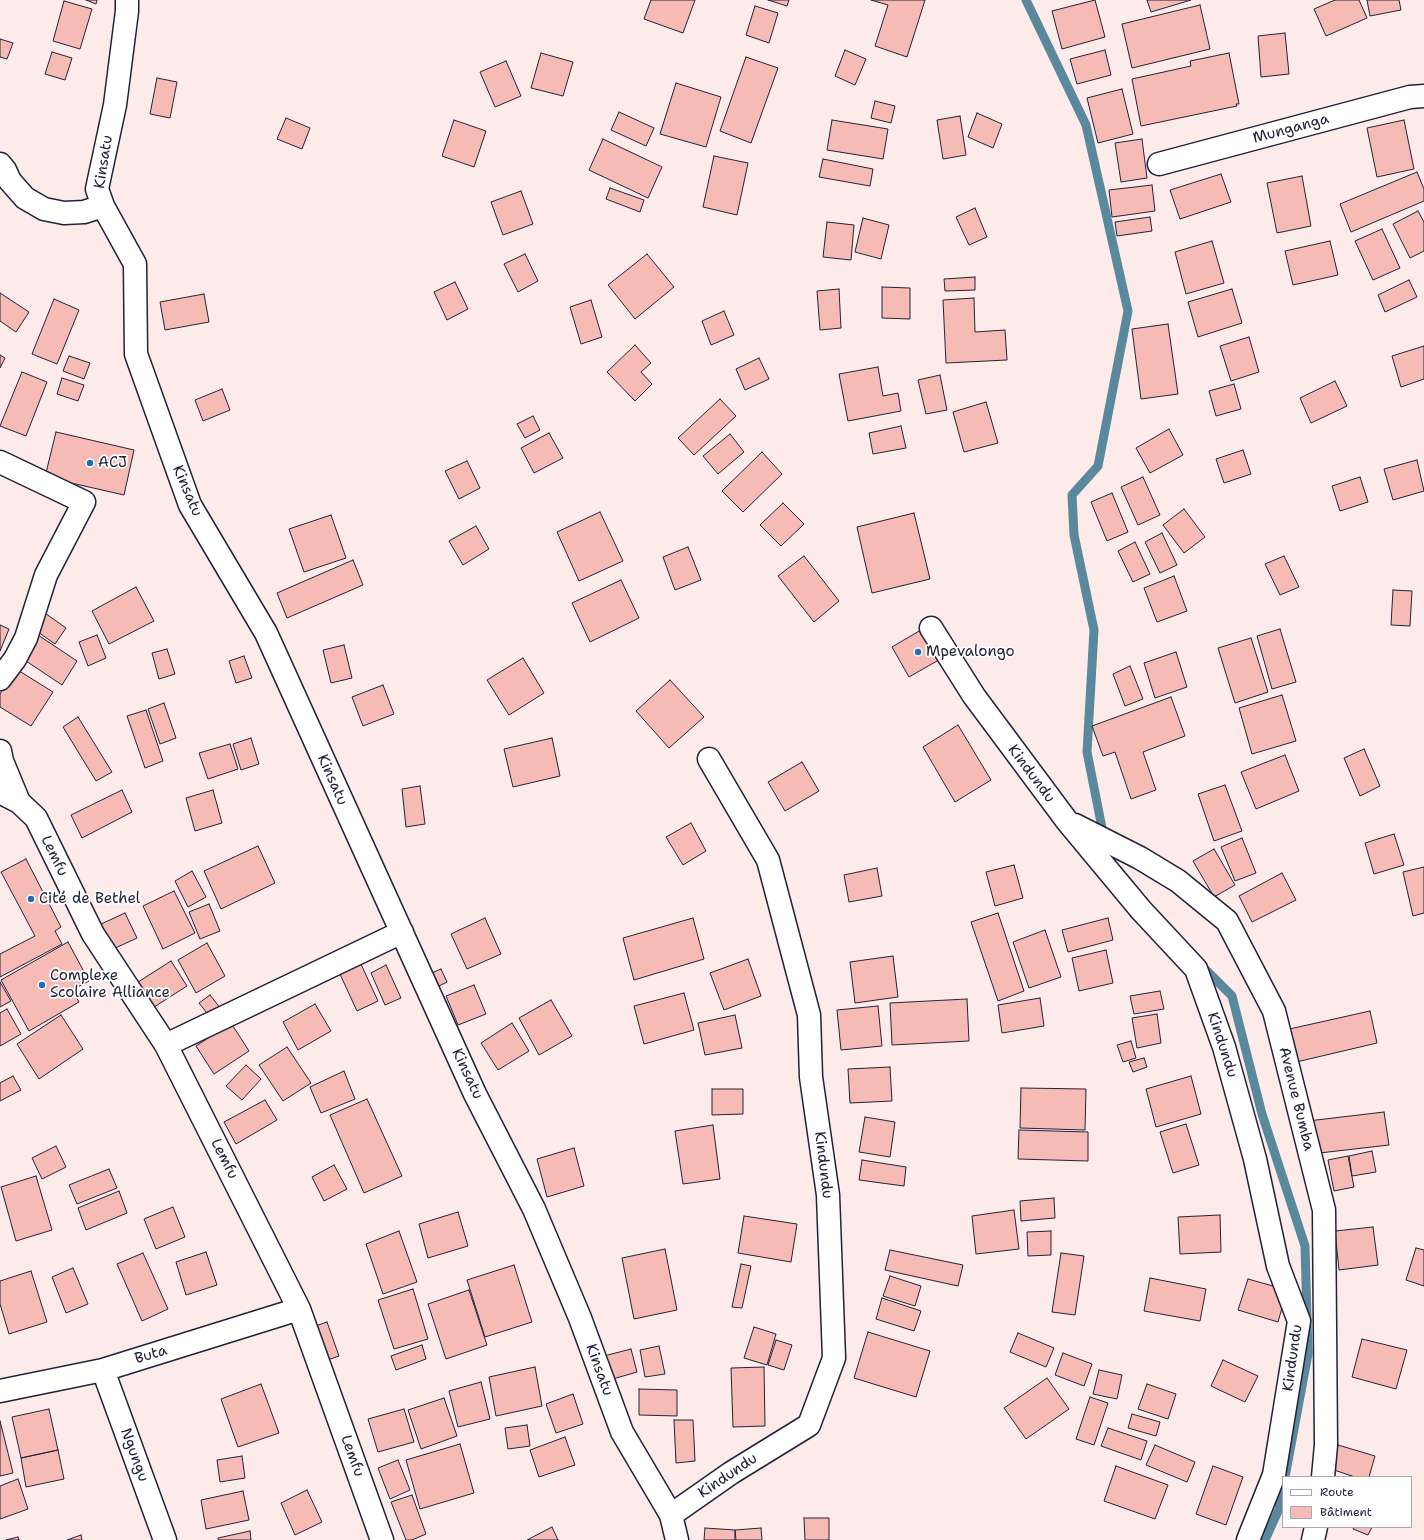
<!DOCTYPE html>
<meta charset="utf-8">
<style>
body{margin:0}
#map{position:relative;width:1424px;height:1540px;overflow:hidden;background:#fdebe9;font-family:"Shantell Sans",sans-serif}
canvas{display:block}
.legend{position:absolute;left:1282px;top:1476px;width:130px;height:52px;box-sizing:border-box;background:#fff;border:1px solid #a7a7b1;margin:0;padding:5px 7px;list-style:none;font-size:12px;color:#22223b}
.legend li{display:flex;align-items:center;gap:8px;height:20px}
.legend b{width:20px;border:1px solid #a7a7b1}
</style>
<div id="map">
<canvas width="1424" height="1540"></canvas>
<ul class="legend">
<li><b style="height:5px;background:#fff"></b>Route</li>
<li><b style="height:11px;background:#f7bbb6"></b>Bâtiment</li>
</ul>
</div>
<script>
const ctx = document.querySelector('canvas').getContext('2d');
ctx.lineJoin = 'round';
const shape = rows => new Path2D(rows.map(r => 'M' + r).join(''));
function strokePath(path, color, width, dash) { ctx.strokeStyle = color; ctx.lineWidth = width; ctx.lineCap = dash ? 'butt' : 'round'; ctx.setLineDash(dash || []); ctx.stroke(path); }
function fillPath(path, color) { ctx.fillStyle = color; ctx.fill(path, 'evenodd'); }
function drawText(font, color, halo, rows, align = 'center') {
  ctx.font = font + ' "Shantell Sans",sans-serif'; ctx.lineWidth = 3.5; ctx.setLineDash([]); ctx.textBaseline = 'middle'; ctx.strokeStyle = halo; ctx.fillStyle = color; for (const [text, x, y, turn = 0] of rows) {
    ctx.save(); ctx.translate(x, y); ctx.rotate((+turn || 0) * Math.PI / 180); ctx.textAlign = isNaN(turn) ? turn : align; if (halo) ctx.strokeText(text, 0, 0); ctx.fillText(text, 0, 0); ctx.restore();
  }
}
const stream = shape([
 [1026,0,1086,125,1128,311,1098,466,1072,495,1074,535,1094,630,1087,752,1104,838],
 [1201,965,1232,996,1262,1114,1305,1246,1308,1354,1285,1477],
 [1265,1540,1279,1509,1283,1487]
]);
const building = shape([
 [86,0,97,0,96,4,86,0],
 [651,0,695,0,683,33,644,19,651,0],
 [768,0,789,0,787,6,768,0],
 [871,0,925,0,907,57,875,46,888,5,871,0],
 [1095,0,1105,37,1062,49,1052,11,1095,0],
 [1147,0,1191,0,1151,12,1147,0],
 [1335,0,1359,0,1367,18,1326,36,1314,9,1335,0],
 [1367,0,1399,0,1401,10,1370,16,1367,0],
 [64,1,92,9,80,49,53,41,64,1],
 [1200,5,1210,49,1132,68,1122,24,1200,5],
 [755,6,778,13,769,43,746,35,755,6],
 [1285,33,1289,74,1261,77,1258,36,1285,33],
 [0,39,13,43,7,59,0,57,0,39],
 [845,50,866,59,855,85,835,76,845,50],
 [1105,50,1111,75,1077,84,1070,59,1105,50],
 [52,52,72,58,65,80,45,74,52,52],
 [541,53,573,62,563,96,531,88,541,53],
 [1229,53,1239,104,1236,104,1237,106,1141,126,1132,79,1191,66,1190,61,1229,53],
 [746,57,778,68,751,143,720,131,746,57],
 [506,61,521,96,495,107,480,72,506,61],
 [157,78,177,82,170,118,150,114,157,78],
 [676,83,721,97,706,147,660,134,676,83],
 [1122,89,1133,134,1098,143,1087,98,1122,89],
 [875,101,895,106,891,123,871,118,875,101],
 [619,112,654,128,646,146,611,130,619,112],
 [977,113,1002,124,993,148,968,137,977,113],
 [960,116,966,155,943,159,937,120,960,116],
 [286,118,310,128,302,149,277,139,286,118],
 [454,120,486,131,474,167,442,156,454,120],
 [832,120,888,129,883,159,827,150,832,120],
 [1404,120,1414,169,1377,177,1367,128,1404,120],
 [603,139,662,167,648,198,589,170,603,139],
 [1142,139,1147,178,1121,182,1115,143,1142,139],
 [714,156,748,163,737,215,703,207,714,156],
 [823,159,873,169,870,186,819,177,823,159],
 [1417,172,1424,189,1424,201,1351,232,1340,204,1417,172],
 [1221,174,1231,202,1180,219,1170,190,1221,174],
 [1302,176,1311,226,1277,233,1267,183,1302,176],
 [1152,185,1155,211,1112,217,1109,190,1152,185],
 [610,188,644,200,640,212,606,199,610,188],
 [521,191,533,224,503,235,491,202,521,191],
 [975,208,987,237,969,245,956,217,975,208],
 [1418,211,1424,222,1424,251,1410,258,1393,224,1418,211],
 [1150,217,1152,231,1117,236,1115,222,1150,217],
 [863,218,889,225,881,259,855,252,863,218],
 [827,222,854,225,851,260,823,257,827,222],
 [1382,229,1400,268,1373,280,1355,241,1382,229],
 [1212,241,1224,283,1186,294,1175,252,1212,241],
 [1330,241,1338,275,1293,285,1285,251,1330,241],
 [525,254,538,281,518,292,504,264,525,254],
 [647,254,674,287,635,319,608,285,647,254],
 [975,277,975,290,945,291,944,279,975,277],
 [1409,280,1417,297,1385,312,1378,295,1409,280],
 [455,282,468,309,447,320,434,292,455,282],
 [882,287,910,288,910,319,882,318,882,287],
 [839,289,841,328,820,330,817,291,839,289],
 [1232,289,1242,323,1198,337,1188,302,1232,289],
 [0,293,29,312,16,332,0,321,0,293],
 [204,294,209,322,165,330,160,302,204,294],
 [974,298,975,332,1005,330,1007,360,946,363,943,300,974,298],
 [54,299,79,310,57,364,32,354,54,299],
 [591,300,602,337,581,344,570,307,591,300],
 [724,311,734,335,711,345,702,321,724,311],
 [1168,324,1178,394,1141,399,1132,329,1168,324],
 [1249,337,1259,372,1231,381,1220,346,1249,337],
 [635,345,651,363,641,372,652,384,635,401,607,372,635,345],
 [1424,346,1424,379,1401,387,1392,356,1424,346],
 [0,355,5,358,0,368,0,355],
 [69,356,90,363,84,379,63,371,69,356],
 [759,358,769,379,745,390,736,369,759,358],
 [878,367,883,396,898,393,901,411,848,421,839,374,878,367],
 [22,372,47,382,26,436,0,426,22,372],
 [940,375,947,410,926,414,918,380,940,375],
 [62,378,84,385,78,401,57,394,62,378],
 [1335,381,1347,406,1311,423,1300,398,1335,381],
 [1234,384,1241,409,1216,416,1209,391,1234,384],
 [222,389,230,410,203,421,195,400,222,389],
 [720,399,736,416,694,455,678,438,720,399],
 [986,402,998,443,964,452,953,412,986,402],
 [533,416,540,430,525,438,517,424,533,416],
 [901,426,906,448,873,454,869,433,901,426],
 [1169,429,1183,455,1150,473,1136,448,1169,429],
 [56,432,134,450,124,495,45,477,56,432],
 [549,433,563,458,534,473,521,448,549,433],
 [730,434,744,452,718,474,703,456,730,434],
 [1243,450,1251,474,1224,483,1216,459,1243,450],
 [762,452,782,474,743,512,722,491,762,452],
 [1417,460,1424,491,1393,500,1384,469,1417,460],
 [467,461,480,488,459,499,445,471,467,461],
 [1143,477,1160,515,1138,525,1121,487,1143,477],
 [1360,477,1368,502,1340,511,1332,486,1360,477],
 [1112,493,1128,532,1107,541,1091,502,1112,493],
 [783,503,804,524,781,546,760,525,783,503],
 [1184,509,1205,537,1184,553,1163,525,1184,509],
 [600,512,623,561,579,581,557,532,600,512],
 [914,513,930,579,872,593,857,527,914,513],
 [331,515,346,558,304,572,289,529,331,515],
 [476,526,489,549,463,565,449,541,476,526],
 [1162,533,1177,565,1160,573,1145,542,1162,533],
 [1135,542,1150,574,1133,582,1118,551,1135,542],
 [688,547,701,580,675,590,663,557,688,547],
 [804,556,839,601,814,622,778,576,804,556],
 [1284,556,1299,587,1280,595,1265,564,1284,556],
 [353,560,363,585,287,618,277,593,353,560],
 [1174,576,1187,611,1157,622,1144,588,1174,576],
 [621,580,639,618,590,642,572,603,621,580],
 [136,587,154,621,109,644,92,611,136,587],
 [1393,590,1412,591,1410,626,1391,625,1393,590],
 [42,611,66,628,55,644,31,627,42,611],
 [0,625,9,629,0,651,0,625],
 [926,627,944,657,909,677,892,647,926,627],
 [1280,629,1296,682,1272,689,1257,636,1280,629],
 [38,635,77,661,62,685,23,659,38,635],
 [97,635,106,658,88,666,79,642,97,635],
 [1251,638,1268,692,1235,703,1218,648,1251,638],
 [344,645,352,678,331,683,323,650,344,645],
 [167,649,175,674,159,679,152,653,167,649],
 [1176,652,1187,687,1155,698,1144,663,1176,652],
 [244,656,252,678,236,683,229,661,244,656],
 [523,658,544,693,509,715,487,680,523,658],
 [1130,666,1143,699,1125,706,1113,674,1130,666],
 [16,669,53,692,31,726,0,707,0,694,16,669],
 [670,680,704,717,669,748,636,711,670,680],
 [383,685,394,714,363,726,352,697,383,685],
 [1282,695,1296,741,1252,754,1239,708,1282,695],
 [1171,697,1185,736,1143,752,1156,790,1131,799,1115,752,1103,756,1092,726,1171,697],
 [164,703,176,738,160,744,148,709,164,703],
 [146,710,163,761,145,768,127,716,146,710],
 [78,717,112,772,96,781,63,727,78,717],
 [958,725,991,780,955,802,923,747,958,725],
 [251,738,259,764,241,770,233,744,251,738],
 [552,738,560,776,513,787,504,749,552,738],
 [230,744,238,769,208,779,199,753,230,744],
 [1364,749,1380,786,1360,796,1344,758,1364,749],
 [1285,755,1299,791,1256,809,1241,772,1285,755],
 [802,762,819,791,785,811,768,782,802,762],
 [1225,785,1242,831,1214,841,1198,794,1225,785],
 [420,786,425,824,406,827,402,789,420,786],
 [122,790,132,812,82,838,71,815,122,790],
 [213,790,222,823,195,831,186,798,213,790],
 [691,823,706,851,683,865,666,837,691,823],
 [1394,834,1404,865,1374,874,1365,843,1394,834],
 [1242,838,1256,873,1235,881,1221,847,1242,838],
 [258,846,275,883,221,909,204,871,258,846],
 [1214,849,1235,885,1214,897,1193,861,1214,849],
 [26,859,61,927,55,931,62,944,0,977,0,954,35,936,1,872,26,859],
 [1014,865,1023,898,995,906,986,872,1014,865],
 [1424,867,1424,913,1413,916,1403,872,1424,867],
 [877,868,882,896,849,902,844,875,877,868],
 [192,871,206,897,188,907,175,881,192,871],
 [1282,873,1296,900,1252,922,1239,896,1282,873],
 [174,891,195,933,163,949,143,906,174,891],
 [209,904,220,931,200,939,189,912,209,904],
 [125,913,137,938,111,950,99,925,125,913],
 [998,913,1024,991,998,1001,971,922,998,913],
 [485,918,501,954,467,969,451,934,485,918],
 [693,918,704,959,634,980,623,938,693,918],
 [1108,918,1113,940,1068,952,1062,930,1108,918],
 [1045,930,1061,977,1029,988,1013,942,1045,930],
 [68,942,89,981,72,990,79,1002,29,1031,1,980,68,942],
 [207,943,225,976,196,993,178,960,207,943],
 [1106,950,1113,983,1079,991,1072,958,1106,950],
 [893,956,898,997,855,1003,850,962,893,956],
 [748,959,761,996,724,1010,710,973,748,959],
 [171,961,187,986,151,1009,135,984,171,961],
 [360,962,378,1001,357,1011,339,972,360,962],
 [386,965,401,998,385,1005,371,973,386,965],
 [441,969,447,982,433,989,427,975,441,969],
 [0,982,11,1001,0,1007,0,982],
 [474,985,486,1014,458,1025,446,996,474,985],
 [1160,991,1164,1009,1134,1014,1130,996,1160,991],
 [684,993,694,1030,644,1044,634,1006,684,993],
 [210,995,221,1009,210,1017,199,1003,210,995],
 [1040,998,1044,1026,1002,1033,998,1005,1040,998],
 [967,999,969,1041,892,1045,890,1003,967,999],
 [551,1000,572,1036,539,1055,519,1018,551,1000],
 [315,1004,331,1031,298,1050,283,1022,315,1004],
 [878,1006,882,1046,841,1050,837,1010,878,1006],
 [7,1009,21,1034,0,1046,0,1013,7,1009],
 [1370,1011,1377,1043,1292,1063,1285,1030,1370,1011],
 [1157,1014,1161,1043,1137,1048,1132,1018,1157,1014],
 [61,1015,83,1049,39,1079,17,1044,61,1015],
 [735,1015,742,1048,705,1055,698,1023,735,1015],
 [231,1023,249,1051,214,1074,196,1046,231,1023],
 [512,1023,529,1051,498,1070,481,1043,512,1023],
 [1131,1041,1136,1058,1123,1062,1117,1045,1131,1041],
 [287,1047,311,1083,283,1101,259,1065,287,1047],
 [1144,1058,1147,1067,1133,1072,1129,1062,1144,1058],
 [246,1065,261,1079,242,1100,226,1086,246,1065],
 [890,1067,892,1101,850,1103,848,1069,890,1067],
 [344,1071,355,1099,321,1113,310,1087,344,1071],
 [13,1076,21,1090,0,1101,0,1083,13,1076],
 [1191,1076,1201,1114,1156,1127,1146,1089,1191,1076],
 [1021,1088,1086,1089,1085,1130,1020,1128,1021,1088],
 [712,1089,743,1089,743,1114,712,1115,712,1089],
 [367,1099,402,1176,364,1193,330,1115,367,1099],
 [265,1100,277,1120,236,1144,224,1122,265,1100],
 [1384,1112,1389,1145,1311,1154,1308,1121,1384,1112],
 [865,1117,895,1122,890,1157,859,1152,865,1117],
 [1186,1124,1199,1165,1173,1173,1160,1132,1186,1124],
 [713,1125,720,1179,683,1184,675,1131,713,1125],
 [1019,1130,1088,1132,1088,1161,1018,1159,1019,1130],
 [56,1146,66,1167,42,1179,32,1158,56,1146],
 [574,1148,584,1186,547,1197,537,1159,574,1148],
 [1372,1151,1376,1172,1352,1176,1349,1156,1372,1151],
 [1348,1156,1354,1187,1334,1191,1328,1160,1348,1156],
 [862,1160,906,1167,904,1186,859,1180,862,1160],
 [334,1165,347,1189,324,1201,312,1177,334,1165],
 [109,1169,117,1188,77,1204,69,1185,109,1169],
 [36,1176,52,1230,16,1241,1,1187,36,1176],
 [119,1191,127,1213,86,1230,78,1208,119,1191],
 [1054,1198,1055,1218,1021,1221,1020,1201,1054,1198],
 [173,1207,185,1237,156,1249,144,1219,173,1207],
 [1014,1210,1019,1249,976,1254,972,1216,1014,1210],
 [458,1212,468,1246,428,1258,419,1224,458,1212],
 [1220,1215,1221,1252,1180,1254,1178,1217,1220,1215],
 [744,1216,797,1224,791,1262,738,1253,744,1216],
 [1373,1227,1378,1265,1339,1270,1335,1231,1373,1227],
 [399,1231,417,1282,383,1294,366,1244,399,1231],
 [1051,1231,1051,1255,1028,1256,1027,1232,1051,1231],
 [1416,1248,1424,1250,1424,1286,1406,1280,1416,1248],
 [665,1249,677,1310,634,1319,622,1258,665,1249],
 [890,1250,963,1265,958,1286,885,1270,890,1250],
 [206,1252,217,1285,186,1295,176,1262,206,1252],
 [143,1253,168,1309,142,1321,117,1264,143,1253],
 [1061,1253,1084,1256,1075,1315,1052,1312,1061,1253],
 [741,1264,751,1266,742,1308,732,1307,741,1264],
 [514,1265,532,1322,485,1337,467,1280,514,1265],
 [73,1268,88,1304,66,1313,52,1277,73,1268],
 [31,1271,47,1322,9,1334,0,1304,0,1281,31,1271],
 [890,1276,921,1286,915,1306,883,1296,890,1276],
 [1150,1278,1206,1289,1200,1321,1144,1311,1150,1278],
 [1248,1279,1287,1290,1278,1322,1238,1310,1248,1279],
 [413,1289,428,1339,394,1349,378,1300,413,1289],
 [469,1290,487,1345,446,1359,428,1304,469,1290],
 [882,1298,921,1311,914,1331,876,1319,882,1298],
 [327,1322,339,1356,322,1362,310,1328,327,1322],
 [754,1327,776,1334,767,1365,744,1358,754,1327],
 [868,1332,930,1351,916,1397,854,1378,868,1332],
 [1018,1333,1054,1348,1046,1367,1010,1352,1018,1333],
 [1362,1339,1407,1350,1396,1389,1352,1377,1362,1339],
 [776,1340,792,1345,784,1370,768,1365,776,1340],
 [422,1345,426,1359,396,1370,391,1356,422,1345],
 [659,1346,665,1374,645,1377,640,1350,659,1346],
 [631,1349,637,1372,606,1381,600,1357,631,1349],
 [1063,1353,1092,1364,1084,1386,1055,1375,1063,1353],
 [1223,1360,1258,1376,1245,1402,1211,1386,1223,1360],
 [535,1367,542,1406,496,1416,489,1377,535,1367],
 [764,1367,765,1426,733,1427,731,1368,764,1367],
 [1099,1370,1122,1375,1117,1399,1093,1394,1099,1370],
 [1047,1378,1069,1409,1026,1439,1004,1408,1047,1378],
 [481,1382,490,1419,458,1427,449,1391,481,1382],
 [261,1384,279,1433,238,1447,221,1399,261,1384],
 [1147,1384,1176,1394,1168,1419,1138,1409,1147,1384],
 [639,1389,677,1390,677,1416,639,1415,639,1389],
 [573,1394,583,1424,556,1433,546,1404,573,1394],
 [1090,1397,1108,1403,1094,1445,1076,1439,1090,1397],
 [444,1398,457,1436,421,1449,408,1410,444,1398],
 [49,1409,58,1450,21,1458,12,1417,49,1409],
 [404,1409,414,1442,378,1452,368,1419,404,1409],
 [1132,1414,1160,1422,1156,1436,1128,1428,1132,1414],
 [674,1420,693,1420,695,1461,676,1463,674,1420],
 [0,1421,13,1473,0,1476,0,1421],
 [527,1425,530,1446,508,1449,505,1428,527,1425],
 [1108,1428,1147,1441,1141,1460,1101,1446,1108,1428],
 [565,1437,575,1465,539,1477,530,1450,565,1437],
 [460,1444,474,1493,420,1509,406,1460,460,1444],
 [1155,1445,1195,1462,1187,1482,1146,1465,1155,1445],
 [1338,1445,1375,1456,1369,1477,1355,1477,1331,1469,1338,1445],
 [58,1450,64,1479,26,1487,21,1458,58,1450],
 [242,1456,245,1478,220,1482,217,1460,242,1456],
 [398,1460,410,1490,390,1499,378,1468,398,1460],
 [1116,1466,1168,1485,1155,1519,1104,1501,1116,1466],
 [1213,1466,1243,1477,1226,1525,1196,1514,1213,1466],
 [18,1479,28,1509,0,1519,0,1486,18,1479],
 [307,1490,322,1522,295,1535,281,1503,307,1490],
 [243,1491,249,1520,206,1529,201,1500,243,1491],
 [412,1495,426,1534,412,1540,406,1540,391,1502,412,1495],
 [804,1518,829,1518,829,1540,805,1540,804,1518],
 [552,1527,558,1540,527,1540,552,1527],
 [1354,1527,1372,1527,1368,1535,1353,1529,1354,1527],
 [705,1528,735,1530,735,1540,704,1540,705,1528],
 [761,1528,762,1540,736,1540,735,1530,761,1528],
 [250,1531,251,1540,218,1540,218,1538,250,1531],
 [81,1535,82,1540,67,1540,81,1535],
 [18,1537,19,1540,6,1540,18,1537]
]);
const street = shape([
 [127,0,127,11,115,105,97,189,103,206,135,264,136,354,190,505,266,633,475,1094,534,1209,580,1318,622,1432,671,1515,677,1540],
 [0,164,5,170,10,181,25,198,44,209,64,213,84,212,103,206],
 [1159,164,1410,97,1424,96],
 [0,462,84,502,46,575,26,638,15,659,0,679],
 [931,628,974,696,1067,821,1141,910,1196,969,1224,1047,1255,1159,1278,1266,1299,1321,1274,1475,1248,1540],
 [0,751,2,761,19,802],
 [0,792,19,802,36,818,93,934,166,1045,299,1309,382,1540],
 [1075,825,1140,858,1178,881,1227,921,1274,1011,1324,1210,1326,1445,1323,1477],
 [166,1045,402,932],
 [103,1370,165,1540],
 [0,1391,103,1370,299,1309],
 [671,1515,731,1473,809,1425,834,1358,828,1195,811,1077,809,1015,768,860,709,759],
 [1313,1540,1316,1527]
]);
const markers = [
 [90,463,4,"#1f6fb2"],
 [918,652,4,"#1f6fb2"],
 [31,899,4,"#1f6fb2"],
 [42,985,4,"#1f6fb2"]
];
const streetNames = [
 ["Munganga",1291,129,-15],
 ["Kinsatu",104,162,-81],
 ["Kinsatu",187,491,67],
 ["Kindundu",1031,774,53],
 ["Kinsatu",332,780,66],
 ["Lemfu",54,856,64],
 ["Kindundu",1222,1045,72],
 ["Kinsatu",467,1074,65],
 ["Avenue Bumba",1296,1099,76],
 ["Lemfu",224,1159,63],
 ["Kindundu",823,1165,83],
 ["Buta",151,1355,-17],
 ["Kindundu",1293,1358,-82],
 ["Kinsatu",599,1370,70],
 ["Ngungu",134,1455,70],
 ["Lemfu",352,1456,70],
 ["Kindundu",728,1476,-34]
];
const poiNames = [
 ["ACJ",98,463],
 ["Mpevalongo",926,652],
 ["Cité de Bethel",39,899],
 ["Complexe",50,976],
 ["Scolaire Alliance",50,993]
];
strokePath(stream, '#5a889c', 9);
fillPath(building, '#f7bbb6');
strokePath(building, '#22223b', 1);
strokePath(street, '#22223b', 25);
strokePath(street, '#fff', 22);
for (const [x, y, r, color] of markers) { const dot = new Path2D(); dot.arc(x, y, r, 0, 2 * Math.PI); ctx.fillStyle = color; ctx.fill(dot); strokePath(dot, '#fff', 1.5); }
drawText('15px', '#22223b', '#fff', streetNames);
drawText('15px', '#22223b', '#fff', poiNames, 'left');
</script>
